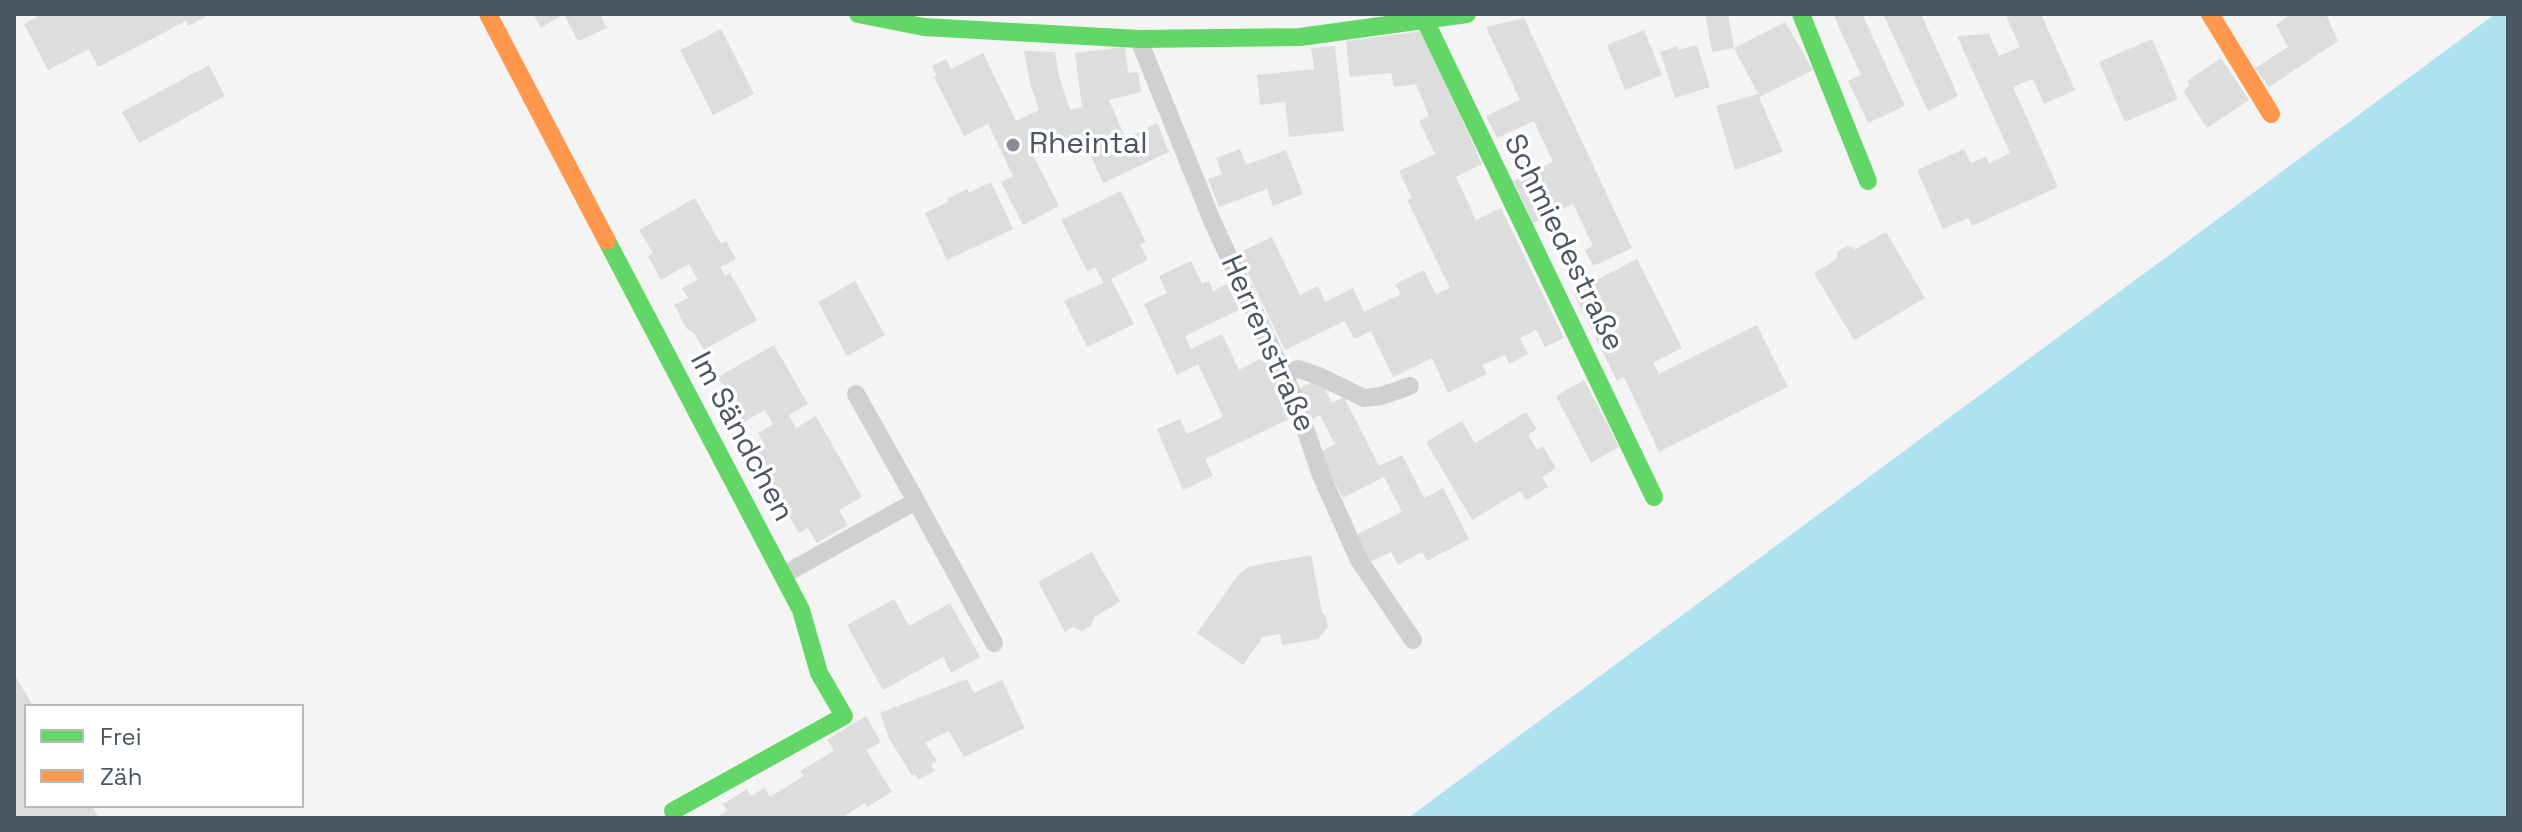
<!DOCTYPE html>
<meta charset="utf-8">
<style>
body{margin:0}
#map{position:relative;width:2522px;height:832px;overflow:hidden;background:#f4f4f4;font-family:"Space Grotesk",sans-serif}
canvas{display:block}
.frame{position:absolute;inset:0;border:16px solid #4a5661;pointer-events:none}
.legend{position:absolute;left:24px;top:704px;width:280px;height:104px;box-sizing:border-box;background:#fff;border:2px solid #b7bbc0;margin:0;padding:10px 14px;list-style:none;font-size:24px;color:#4a5661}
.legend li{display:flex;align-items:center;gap:16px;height:40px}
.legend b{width:40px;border:2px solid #b7bbc0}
</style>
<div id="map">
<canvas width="2522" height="832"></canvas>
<div class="frame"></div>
<ul class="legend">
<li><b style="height:10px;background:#63d668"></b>Frei</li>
<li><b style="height:10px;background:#ff974d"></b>Zäh</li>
</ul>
</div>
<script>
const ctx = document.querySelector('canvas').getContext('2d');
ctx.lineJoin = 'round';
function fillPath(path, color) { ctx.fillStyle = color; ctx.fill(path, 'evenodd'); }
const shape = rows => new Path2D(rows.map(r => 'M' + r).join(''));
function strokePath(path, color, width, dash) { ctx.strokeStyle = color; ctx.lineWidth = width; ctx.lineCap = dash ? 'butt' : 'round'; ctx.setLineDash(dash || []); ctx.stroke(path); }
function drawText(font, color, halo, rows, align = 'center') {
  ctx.font = font + ' "Space Grotesk",sans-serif'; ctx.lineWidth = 7; ctx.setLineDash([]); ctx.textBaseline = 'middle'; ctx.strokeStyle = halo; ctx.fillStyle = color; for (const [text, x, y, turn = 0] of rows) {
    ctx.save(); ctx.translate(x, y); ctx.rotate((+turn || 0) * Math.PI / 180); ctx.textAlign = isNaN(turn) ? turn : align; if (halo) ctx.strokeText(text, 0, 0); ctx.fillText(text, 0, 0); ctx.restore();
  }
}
const water = shape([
 [2495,14,2508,14,2508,818,1408,818]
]);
const building = shape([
 [42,14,211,14,188,26,186,21,98,67,89,49,48,70,24,24],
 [533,14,600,14,607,28,578,41,564,14,541,28],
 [1705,14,1728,14,1734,48,1712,52],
 [1833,14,1862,14,1905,106,1868,123,1848,81,1861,75],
 [1883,14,1921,14,1958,96,1928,111],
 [2005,14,2041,14,2075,90,2044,104,2033,79,2013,87,2058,187,1972,226,1968,218,1943,229,1917,170,1964,149,1971,163,1986,157,1989,163,2010,153,1957,36,1989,34,1999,56,2020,47],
 [2291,14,2326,14,2338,41,2269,87,2255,68,2288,47,2276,25],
 [1524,18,1632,248,1593,266,1585,250,1593,246,1573,204,1533,223,1513,181,1553,162,1534,121,1497,138,1486,116,1520,100,1486,27],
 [1785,22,1813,70,1759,97,1783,152,1735,170,1716,106,1758,94,1734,48],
 [721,29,754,94,713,115,680,50],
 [1644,30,1662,75,1625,90,1607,45],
 [1422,31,1482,164,1456,177,1476,220,1501,208,1564,338,1545,347,1536,330,1520,338,1528,354,1509,364,1505,355,1482,365,1487,374,1448,393,1432,358,1393,377,1371,331,1354,339,1345,321,1285,350,1238,253,1272,237,1300,295,1318,286,1325,302,1353,288,1364,312,1401,294,1395,284,1424,270,1436,294,1450,288,1407,200,1412,198,1399,171,1435,154,1419,121,1429,116,1416,84,1394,87,1391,73,1350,77,1346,41],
 [2152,39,2178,99,2125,122,2099,62],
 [1697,45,1710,87,1675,98,1660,52,1677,46,1678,50],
 [1335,46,1344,131,1289,137,1285,102,1260,105,1257,75,1314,69,1311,48],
 [1125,47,1128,73,1138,72,1141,92,1109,100,1126,139,1157,123,1169,152,1103,183,1081,134,1033,155,1059,206,1023,225,1001,182,1013,176,988,124,964,136,934,77,937,76,932,66,946,59,951,69,983,53,1016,121,1039,110,1030,83,1024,51,1055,52,1059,76,1070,110,1082,107,1075,53],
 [2221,58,2249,100,2207,128,2183,91,2190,85,2187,81],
 [209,65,225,96,139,143,122,112],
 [1240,149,1246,165,1286,150,1303,194,1273,206,1267,189,1219,207,1208,179,1222,174,1216,158],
 [991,182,1013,229,947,260,925,213,948,202,947,199,967,189,969,193],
 [1121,191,1146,242,1140,244,1148,260,1111,279,1134,324,1087,347,1064,301,1103,283,1095,267,1087,271,1061,220],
 [695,198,721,244,726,241,736,259,720,267,725,276,730,273,757,320,704,350,694,333,687,329,674,305,688,298,682,288,698,280,689,264,661,280,648,256,653,253,639,230],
 [1886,232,1925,298,1854,340,1814,273,1837,259,1837,252,1847,246,1853,247,1854,250],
 [1637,259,1682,348,1653,363,1659,374,1757,325,1788,387,1659,452,1624,377,1617,381,1573,292],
 [1191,261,1202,284,1209,281,1213,291,1227,284,1239,310,1185,336,1191,349,1222,334,1239,370,1264,357,1293,417,1205,459,1213,476,1183,490,1157,429,1180,419,1187,434,1223,417,1198,364,1177,375,1144,304,1167,293,1159,276],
 [855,281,885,335,847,356,818,302],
 [774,345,808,404,789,415,796,428,816,416,862,497,839,510,848,525,817,543,808,528,799,533,789,516,787,518,777,501,780,499,761,469,763,467,754,452,765,445,758,433,773,424,765,410,740,424,725,399,729,396,718,377],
 [1584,380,1619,447,1591,463,1556,396],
 [1315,381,1322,383,1332,403,1344,397,1379,466,1402,455,1424,498,1443,488,1469,539,1427,561,1422,552,1398,565,1391,552,1370,562,1356,535,1402,512,1384,477,1343,498,1319,453,1335,444,1320,415,1313,419,1298,389],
 [1526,412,1537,429,1528,435,1537,450,1543,446,1556,468,1542,477,1548,487,1526,500,1520,491,1472,520,1426,442,1462,421,1475,443],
 [1092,552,1120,602,1094,617,1091,625,1082,631,1073,627,1065,632,1038,582],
 [1311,555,1322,612,1326,616,1328,627,1318,639,1282,645,1280,634,1263,637,1243,665,1197,633,1239,574,1251,566],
 [894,599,909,626,950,603,980,657,951,673,943,657,883,690,847,625],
 [14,674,33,706,26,706,26,806,92,806,99,818,14,818],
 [967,679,974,693,1002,680,1025,728,964,757,949,731,925,743,937,761,931,764,935,771,919,779,915,774,912,776,889,738,880,713],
 [866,716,881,742,866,750,892,792,867,807,865,803,841,818,715,818,727,811,723,804,747,789,751,796,764,788,770,797,804,776,800,771,834,751,827,740]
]);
const lane = shape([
 [1139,40,1213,223,1295,399,1321,475,1359,560,1413,640],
 [1283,374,1298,369,1319,376,1364,398,1381,396,1410,386],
 [916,501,994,643],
 [783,575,916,501,856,394]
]);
const fast = shape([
 [858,14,924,27,1139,39,1300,37,1467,14],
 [1422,14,1654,497],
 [1801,14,1868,181],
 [607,241,801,610,819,673,844,716,673,811]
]);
const slow = shape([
 [488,14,607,241],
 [2210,14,2271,114]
]);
const markers = [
 [1013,145,8,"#868d94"]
];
const poiNames = [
 ["Rheintal",1029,145]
];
const streetNames = [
 ["Schmiedestraße",1563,243,64],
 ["Herrenstraße",1267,344,66],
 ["Im Sändchen",741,437,62]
];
fillPath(water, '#aee2f0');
fillPath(building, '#ddddde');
strokePath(lane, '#ced0d2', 18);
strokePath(fast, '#63d668', 18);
strokePath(slow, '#ff974d', 18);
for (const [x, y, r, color] of markers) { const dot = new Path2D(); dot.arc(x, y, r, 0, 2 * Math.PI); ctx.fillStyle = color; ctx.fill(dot); strokePath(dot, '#fff', 3); }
drawText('30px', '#4a5661', '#fff', poiNames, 'left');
drawText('30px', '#4a5661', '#fff', streetNames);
</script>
